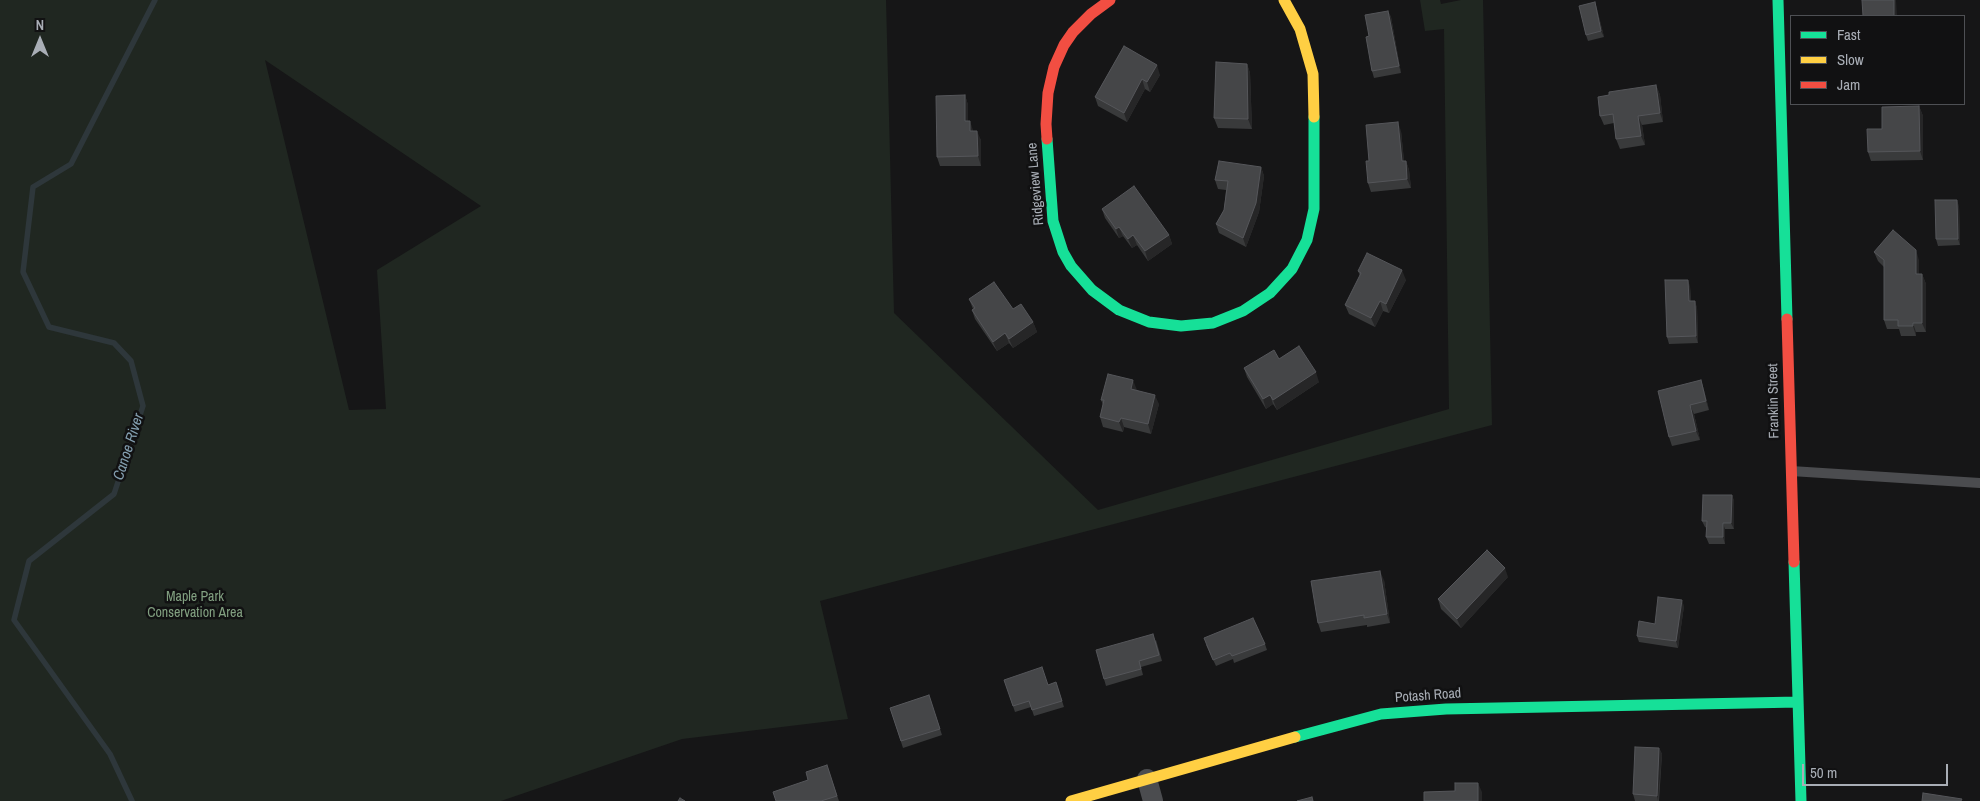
<!DOCTYPE html>
<style>
body{margin:0}
#map{position:relative;width:1980px;height:801px;overflow:hidden;background:#161617;font-family:"Archivo Narrow",sans-serif}
canvas{display:block}
.legend{position:absolute;left:1790px;top:15px;width:175px;height:90px;box-sizing:border-box;background:#111112;border:1px solid #4e5054;margin:0;padding:6px 9px;list-style:none;font-size:15px;color:#a9aeb6}
.legend li{display:flex;align-items:center;gap:10px;height:25px}
.legend b{width:25px;border:1px solid #4e5054}
.north{position:absolute;left:15px;top:15px;width:50px;height:50px;-webkit-text-stroke:4px #111112;paint-order:stroke;rotate:0deg;font-size:14px;font-weight:700;line-height:20px;text-align:center;color:#a9aeb6}
.north::after{content:'';display:block;margin:auto;width:18px;height:22px;background:#a9aeb6;clip-path:polygon(50% 0,100% 100%,50% 72%,0 100%)}
.scale{position:absolute;left:1802px;top:764px;width:146px;height:22px;box-sizing:border-box;border:2px solid #a9aeb6;border-top:0;padding-left:6px;font-size:15px;line-height:18px;white-space:nowrap;color:#a9aeb6;-webkit-text-stroke:4px #111112;paint-order:stroke}
</style>
<div id="map">
<canvas width="1980" height="801"></canvas>
<ul class="legend">
<li><b style="height:6px;background:#16e098"></b>Fast</li>
<li><b style="height:6px;background:#ffcf43"></b>Slow</li>
<li><b style="height:6px;background:#f24e42"></b>Jam</li>
</ul>
<div class="north">N</div>
<div class="scale">50 m</div>
</div>
<script>
const ctx = document.querySelector('canvas').getContext('2d');
ctx.lineJoin = 'round';
function fillPath(path, color) { ctx.fillStyle = color; ctx.fill(path, 'evenodd'); }
const shape = rows => new Path2D(rows.map(r => 'M' + r).join(''));
function strokePath(path, color, width, dash) { ctx.strokeStyle = color; ctx.lineWidth = width; ctx.lineCap = dash ? 'butt' : 'round'; ctx.setLineDash(dash || []); ctx.stroke(path); }
function drawText(font, color, halo, rows, align = 'center') {
  ctx.font = font + ' "Archivo Narrow",sans-serif'; ctx.lineWidth = 5; ctx.setLineDash([]); ctx.textBaseline = 'middle'; ctx.strokeStyle = halo; ctx.fillStyle = color; for (const [text, x, y, turn = 0] of rows) {
    ctx.save(); ctx.translate(x, y); ctx.rotate((+turn || 0) * Math.PI / 180); ctx.textAlign = isNaN(turn) ? turn : align; if (halo) ctx.strokeText(text, 0, 0); ctx.fillText(text, 0, 0); ctx.restore();
  }
}
const green = shape([
 [0,0,886,0,894,313,1098,510,1449,409,1444,29,1425,31,1420,0,1440,0,1441,4,1461,0,1483,0,1492,425,820,601,848,719,682,739,501,801,0,801],
 [265,60,481,206,377,270,386,409,349,410]
]);
const stream = shape([
 [132,801,110,754,14,620,29,561,114,494,143,406,131,361,114,343,49,327,23,272,33,187,71,164,155,0]
]);
const lane = shape([
 [1791,471,1980,483]
]);
const street = shape([
 [1147,779,1153,801]
]);
const fast = shape([
 [1778,0,1787,319],
 [1047,139,1053,221,1063,252,1071,266,1092,290,1119,310,1149,322,1181,326,1213,323,1243,311,1270,293,1292,269,1307,240,1314,209,1314,117],
 [1794,562,1801,801],
 [1295,737,1381,714,1446,709,1798,702]
]);
const slow = shape([
 [1284,0,1300,29,1313,74,1314,117],
 [1071,801,1295,737]
]);
const jam = shape([
 [1047,139,1046,124,1048,93,1054,67,1064,45,1073,32,1091,14,1110,0],
 [1787,319,1794,562]
]);
const wall = shape([
 [1595,2,1597,9,1604,37,1588,41,1586,35],
 [1388,11,1391,17,1401,73,1374,78,1372,71,1369,36],
 [1124,46,1160,75,1150,92,1145,89,1127,122,1098,106,1095,97],
 [1247,64,1250,73,1252,129,1218,128,1214,118],
 [1656,85,1660,95,1663,122,1642,125,1645,145,1620,149,1616,139,1614,123,1604,125,1600,116,1609,95],
 [965,95,968,105,968,121,973,131,981,140,981,166,940,166,937,157],
 [1919,106,1923,116,1923,160,1871,161,1868,152,1882,129],
 [1401,131,1404,161,1406,161,1409,170,1411,188,1371,192,1368,183,1369,161],
 [1261,167,1264,176,1259,212,1246,247,1219,233,1216,224,1224,210,1226,190,1218,189,1215,180],
 [1959,206,1960,245,1938,246,1936,239],
 [1102,209,1169,235,1172,244,1148,261,1137,245,1132,248,1123,236,1119,238,1105,218],
 [1874,252,1919,260,1919,274,1922,274,1926,284,1926,332,1916,332,1916,336,1901,336,1899,329,1887,329,1884,320,1884,267,1878,261],
 [1358,271,1406,280,1389,313,1383,311,1375,327,1349,314,1345,305,1360,276],
 [1690,286,1691,301,1697,307,1698,343,1669,344,1667,337],
 [969,299,1013,309,1033,322,1037,332,1013,348,1009,343,997,351,975,319,972,310,973,309],
 [1279,359,1319,382,1277,410,1273,404,1266,409,1247,377,1244,368],
 [1701,380,1704,390,1709,410,1694,414,1700,440,1672,446,1669,437],
 [1137,390,1159,404,1151,434,1124,427,1123,432,1103,427,1100,417,1103,405,1101,400],
 [1732,495,1734,501,1734,529,1725,529,1725,544,1709,544,1706,537,1707,528,1705,527,1702,521],
 [1508,577,1461,628,1441,609,1438,599],
 [1384,580,1390,623,1367,627,1367,625,1321,632,1318,623],
 [1684,606,1678,648,1639,642,1637,636,1655,624],
 [1156,640,1162,661,1141,667,1143,675,1106,686,1104,679],
 [1265,644,1267,650,1234,663,1233,659,1216,666,1206,645],
 [1004,680,1048,685,1056,682,1064,707,1034,716,1031,707,1015,712],
 [929,695,942,735,903,748,890,708],
 [1659,748,1662,754,1659,801,1635,801,1633,794],
 [827,765,839,801,776,801,808,780]
]);
const shadedWall = shape([
 [1894,0,1896,0,1897,16,1894,16],
 [1595,2,1597,9,1604,37,1601,31],
 [1388,11,1391,17,1401,73,1399,66],
 [1247,64,1250,73,1252,129,1248,119],
 [1157,65,1160,75,1150,92,1147,82],
 [1142,79,1145,89,1127,122,1124,113],
 [1656,85,1660,95,1663,122,1660,113],
 [965,95,968,105,968,130,965,121],
 [1919,106,1923,116,1923,160,1920,151],
 [1638,116,1642,125,1645,145,1641,136],
 [970,121,973,130,973,140,970,131],
 [1398,122,1401,131,1405,170,1402,161],
 [977,131,981,140,981,166,978,156],
 [1406,161,1409,170,1411,188,1407,179],
 [1261,167,1264,176,1259,212,1246,247,1243,238],
 [1957,200,1959,206,1960,245,1958,239],
 [1119,227,1123,236,1119,238,1116,229],
 [1133,235,1137,245,1132,248,1128,239],
 [1169,235,1172,244,1148,261,1145,251],
 [1916,250,1919,260,1919,284,1916,274],
 [1402,270,1406,280,1389,313,1386,304],
 [1922,274,1926,284,1926,332,1922,323],
 [1688,280,1690,286,1691,307,1689,301],
 [1380,301,1383,311,1375,327,1371,318],
 [1695,301,1697,307,1698,343,1696,336],
 [1033,322,1037,332,1013,348,1009,339],
 [1913,323,1916,332,1916,336,1913,326],
 [1005,333,1009,343,997,351,993,342],
 [1316,372,1319,382,1277,410,1273,400],
 [1133,380,1137,390,1135,398,1131,389],
 [1701,380,1704,390,1709,410,1706,401],
 [1155,395,1159,404,1151,434,1148,424],
 [1270,395,1273,404,1266,409,1263,399],
 [1690,405,1694,414,1700,440,1696,431],
 [1121,418,1124,427,1123,432,1119,422],
 [1732,495,1734,501,1734,529,1731,523],
 [1723,523,1725,529,1725,544,1723,537],
 [1505,568,1508,577,1461,628,1457,619],
 [1380,571,1384,580,1390,623,1387,614],
 [1682,600,1684,606,1678,648,1676,641],
 [1659,748,1662,754,1658,801,1657,796],
 [1478,783,1482,792,1482,801,1478,801]
]);
const building = shape([
 [1862,0,1894,0,1894,16,1863,16,1862,0],
 [1595,2,1601,31,1586,35,1579,6,1595,2],
 [1388,11,1399,66,1372,71,1366,37,1369,36,1365,15,1388,11],
 [1124,46,1157,65,1147,82,1142,79,1124,113,1095,97,1124,46],
 [1216,62,1247,64,1248,119,1214,118,1216,62],
 [1656,85,1660,113,1638,116,1641,136,1616,139,1613,114,1600,116,1598,97,1609,95,1609,92,1656,85],
 [965,95,965,121,970,121,970,131,977,131,978,156,937,157,936,96,965,95],
 [1919,106,1920,151,1868,152,1867,129,1882,129,1882,107,1919,106],
 [1398,122,1402,161,1406,161,1407,179,1368,183,1366,161,1369,161,1366,125,1398,122],
 [1219,161,1261,167,1256,203,1243,238,1216,224,1224,210,1228,181,1215,180,1219,161],
 [1134,186,1169,235,1145,251,1133,235,1128,239,1119,227,1116,229,1102,209,1134,186],
 [1935,200,1957,200,1958,239,1936,239,1935,200],
 [1893,230,1916,250,1916,274,1922,274,1922,323,1913,323,1913,326,1898,326,1898,320,1884,320,1884,260,1874,252,1893,230],
 [1367,253,1402,270,1386,304,1380,301,1371,318,1345,305,1361,273,1358,271,1367,253],
 [1665,280,1688,280,1689,301,1695,301,1696,336,1667,337,1665,280],
 [994,282,1013,309,1021,304,1033,322,1009,339,1005,333,993,342,972,310,975,308,969,299,994,282],
 [1299,346,1316,372,1273,400,1270,395,1263,399,1244,368,1274,350,1279,359,1299,346],
 [1108,374,1133,380,1131,389,1155,395,1148,424,1121,418,1119,422,1100,417,1104,400,1101,400,1108,374],
 [1701,380,1706,401,1690,405,1696,431,1669,437,1658,391,1701,380],
 [1703,495,1732,495,1731,523,1723,523,1723,537,1706,537,1707,521,1702,521,1703,495],
 [1487,550,1505,568,1457,619,1438,599,1487,550],
 [1380,571,1387,614,1364,618,1364,615,1318,623,1311,581,1380,571],
 [1658,597,1682,600,1676,641,1637,636,1639,621,1655,624,1658,597],
 [1253,618,1265,644,1232,656,1230,653,1213,660,1204,638,1253,618],
 [1153,634,1159,655,1139,661,1141,669,1104,679,1096,650,1153,634],
 [1042,667,1048,685,1056,682,1062,701,1032,710,1029,701,1013,706,1004,680,1042,667],
 [929,695,940,729,901,741,890,708,929,695],
 [1635,747,1659,748,1657,796,1633,794,1635,747],
 [827,765,837,796,821,801,776,801,773,792,808,780,806,772,827,765],
 [1455,783,1478,783,1478,801,1424,801,1424,792,1455,791,1455,783],
 [1923,793,1962,799,1961,801,1922,801,1923,793],
 [1312,797,1313,801,1297,801,1312,797],
 [680,798,685,801,678,801,680,798]
]);
const streetNames = [
 ["Ridgeview Lane",1036,184,-95],
 ["Franklin Street",1774,401,-91],
 ["Potash Road",1428,696,-4]
];
const parkNames = [
 ["Maple Park",195,597],
 ["Conservation Area",195,613]
];
const waterNames = [
 ["Canoe River",129,447,-72]
];
fillPath(green, '#202721');
strokePath(stream, '#2e373b', 5.5);
strokePath(lane, '#4b4c4f', 10);
strokePath(street, '#4b4c4f', 20);
strokePath(fast, '#16e098', 11);
strokePath(slow, '#ffcf43', 11);
strokePath(jam, '#f24e42', 11);
fillPath(wall, '#393a3b');
fillPath(shadedWall, '#262627');
fillPath(building, '#454648');
strokePath(building, '#55565a', 1);
drawText('14px', '#a9aeb6', '#111112', streetNames);
drawText('14px', '#82a081', '#111112', parkNames);
drawText('italic 15px', '#839eaf', '#111112', waterNames);
</script>
